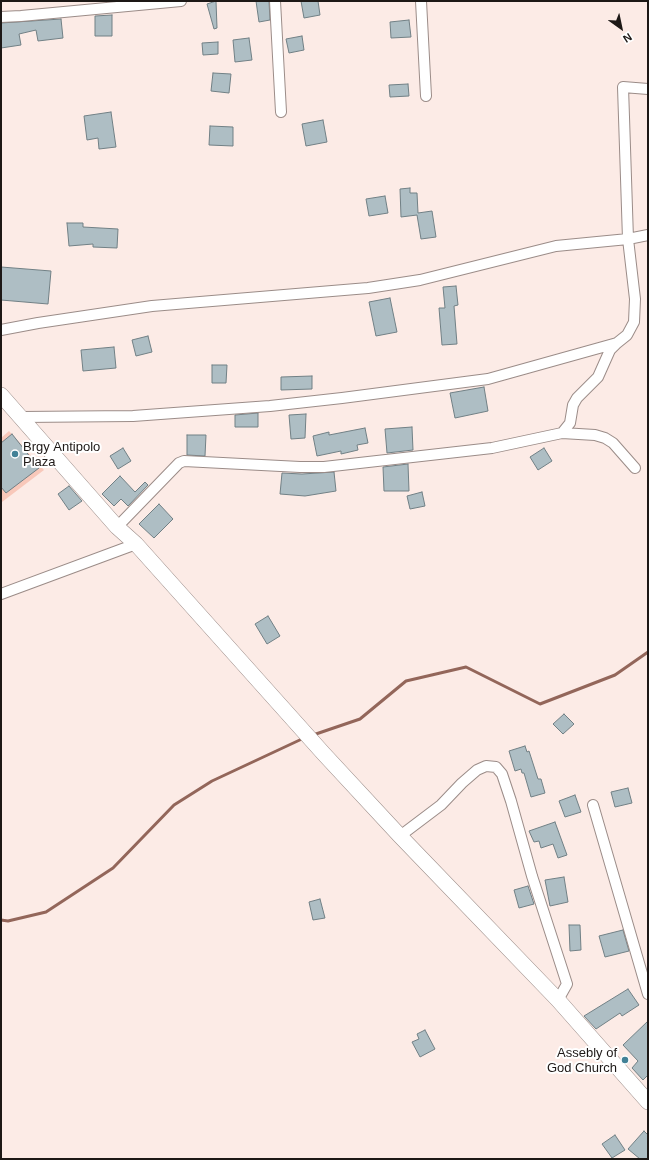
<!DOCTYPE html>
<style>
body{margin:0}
#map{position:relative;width:649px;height:1160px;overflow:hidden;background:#fcebe6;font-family:Arial,sans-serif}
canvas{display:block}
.frame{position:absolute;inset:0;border:2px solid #1d1816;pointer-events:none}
.north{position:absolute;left:601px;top:8px;width:40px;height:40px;-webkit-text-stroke:3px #fff;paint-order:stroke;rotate:147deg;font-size:11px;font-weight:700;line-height:16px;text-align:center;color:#1d1816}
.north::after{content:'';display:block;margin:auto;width:14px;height:18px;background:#1d1816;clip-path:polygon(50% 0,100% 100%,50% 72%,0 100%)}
</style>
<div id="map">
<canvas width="649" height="1160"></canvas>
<div class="frame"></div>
<div class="north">N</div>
</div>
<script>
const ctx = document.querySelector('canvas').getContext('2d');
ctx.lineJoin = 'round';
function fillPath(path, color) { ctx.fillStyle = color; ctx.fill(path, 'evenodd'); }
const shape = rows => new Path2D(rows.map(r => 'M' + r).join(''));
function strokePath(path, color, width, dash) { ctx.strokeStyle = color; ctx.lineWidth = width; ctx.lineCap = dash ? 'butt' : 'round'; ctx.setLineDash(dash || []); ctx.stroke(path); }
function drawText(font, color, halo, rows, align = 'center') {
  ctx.font = font + ' Arial,sans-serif'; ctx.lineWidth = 4; ctx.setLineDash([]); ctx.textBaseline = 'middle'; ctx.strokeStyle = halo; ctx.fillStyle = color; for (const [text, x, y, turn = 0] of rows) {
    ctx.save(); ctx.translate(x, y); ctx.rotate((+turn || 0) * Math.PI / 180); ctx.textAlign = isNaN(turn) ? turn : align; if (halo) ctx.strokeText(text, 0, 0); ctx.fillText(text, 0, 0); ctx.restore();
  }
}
const green = shape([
 [9,431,44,470,2,502,1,438]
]);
const stream = shape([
 [313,735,360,719,406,681,466,667,540,704,615,675,648,652],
 [1,920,8,921,46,912,113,868,174,805,212,781,304,738]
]);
const building = shape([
 [216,1,217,28,214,29,207,4,216,1],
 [256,1,269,1,270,20,259,22,256,1],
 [301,1,318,1,320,15,304,18,301,1],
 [112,15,112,36,95,36,95,16,112,15],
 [61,19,63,38,38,41,36,30,19,34,21,45,1,48,1,23,61,19],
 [409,20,411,37,391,38,390,22,409,20],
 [302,36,304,50,289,53,286,39,302,36],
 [249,38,252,60,235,62,233,40,249,38],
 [218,42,218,54,203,55,202,43,218,42],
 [213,73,231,74,229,93,211,91,213,73],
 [408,84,409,96,390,97,389,85,408,84],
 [111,112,116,147,99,149,98,138,87,140,84,116,111,112],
 [323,120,327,142,306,146,302,124,323,120],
 [210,126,233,127,233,146,209,145,210,126],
 [410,188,410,193,417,193,418,213,432,211,436,237,421,239,417,215,401,217,400,189,410,188],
 [385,196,388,213,369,216,366,199,385,196],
 [67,223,83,223,83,227,118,229,117,248,93,247,93,244,69,246,67,223],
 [1,267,51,271,48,304,1,300,1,267],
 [456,286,458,305,454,306,457,344,442,345,439,308,445,308,443,287,456,286],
 [390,298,397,332,376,336,369,302,390,298],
 [148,336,152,352,136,356,132,340,148,336],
 [114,347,116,368,83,371,81,350,114,347],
 [212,365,227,365,226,383,212,383,212,365],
 [312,376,312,389,281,390,281,377,312,376],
 [484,387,488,411,455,418,450,393,484,387],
 [258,413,258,427,235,427,235,415,258,413],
 [306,414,305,438,291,439,289,415,306,414],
 [412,427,413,450,387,453,385,429,412,427],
 [365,428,368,443,357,445,358,450,341,454,341,451,317,456,313,436,329,432,329,435,365,428],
 [12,434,39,468,6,493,1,487,1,443,12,434],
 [187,435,206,435,205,456,187,455,187,435],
 [123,448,131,461,118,469,110,456,123,448],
 [544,448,552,461,538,470,530,457,544,448],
 [408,464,409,491,384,491,383,467,408,464],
 [334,472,336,491,305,496,280,494,282,473,302,474,334,472],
 [120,476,135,492,145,482,148,485,128,506,121,499,114,506,102,494,120,476],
 [69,486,82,501,69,510,58,494,69,486],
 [422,492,425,506,410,509,407,496,422,492],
 [159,504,173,519,154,538,139,524,159,504],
 [268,616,280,636,267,644,255,624,268,616],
 [564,714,574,724,563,734,553,724,564,714],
 [525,746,527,752,529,751,538,779,541,779,545,793,531,797,524,773,522,773,521,769,515,771,509,751,525,746],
 [628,788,632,803,615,807,611,792,628,788],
 [575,795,581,812,565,817,559,801,575,795],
 [555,822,567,855,558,858,553,844,541,848,539,841,534,842,529,831,555,822],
 [564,877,568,902,550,906,545,880,564,877],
 [528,886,534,904,519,908,514,890,528,886],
 [320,899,325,918,313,920,309,902,320,899],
 [569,925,580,925,581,950,570,951,569,925],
 [623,930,629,951,605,957,599,936,623,930],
 [628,989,639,1005,622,1016,620,1013,596,1029,584,1016,628,989],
 [648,1021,648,1075,643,1080,632,1068,638,1061,623,1045,648,1021],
 [425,1030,435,1049,420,1057,412,1042,419,1039,417,1034,425,1030],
 [644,1131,648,1135,648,1159,640,1159,628,1149,644,1131],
 [615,1135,625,1150,612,1158,602,1144,615,1135]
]);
const minor = shape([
 [275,1,281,112],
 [421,1,426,96],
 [1,17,21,16,181,1],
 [1,330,38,323,152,306,368,288,420,280,556,246,628,239,648,235],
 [617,343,610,350,598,377,577,398,573,405,570,423,562,433,595,435,605,438,613,443,635,468],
 [22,417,133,416,270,406,342,398,488,379,617,343,627,335,634,322,635,299,628,239,623,87,648,89],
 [117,527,179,463,184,461,300,467,324,467,492,448,562,433],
 [1,594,136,544],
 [593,805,648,994],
 [400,836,441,805,462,783,477,770,486,766,496,767,502,774,511,801,532,876,567,984,558,1000]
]);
const secondary = shape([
 [1,395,117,527,136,544,323,753,400,836,558,1000,648,1102]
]);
const markers = [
 [15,454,4,"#428196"],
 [625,1060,4,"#428196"]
];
const poiNames = [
 ["Brgy Antipolo",23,447],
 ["Plaza",23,462],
 ["Assebly of",617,1053,"right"],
 ["God Church",617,1068,"right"]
];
fillPath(green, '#f8c8ba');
strokePath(stream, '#93665a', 3);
fillPath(building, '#aebec4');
strokePath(building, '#718085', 1);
strokePath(minor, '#9b8c88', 12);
strokePath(secondary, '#9b8c88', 16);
strokePath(minor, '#fff', 10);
strokePath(secondary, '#fff', 15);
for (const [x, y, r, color] of markers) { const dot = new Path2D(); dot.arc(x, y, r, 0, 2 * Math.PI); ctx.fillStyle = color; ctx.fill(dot); strokePath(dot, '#fff', 1.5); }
drawText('13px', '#1d1816', '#fff', poiNames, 'left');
</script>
